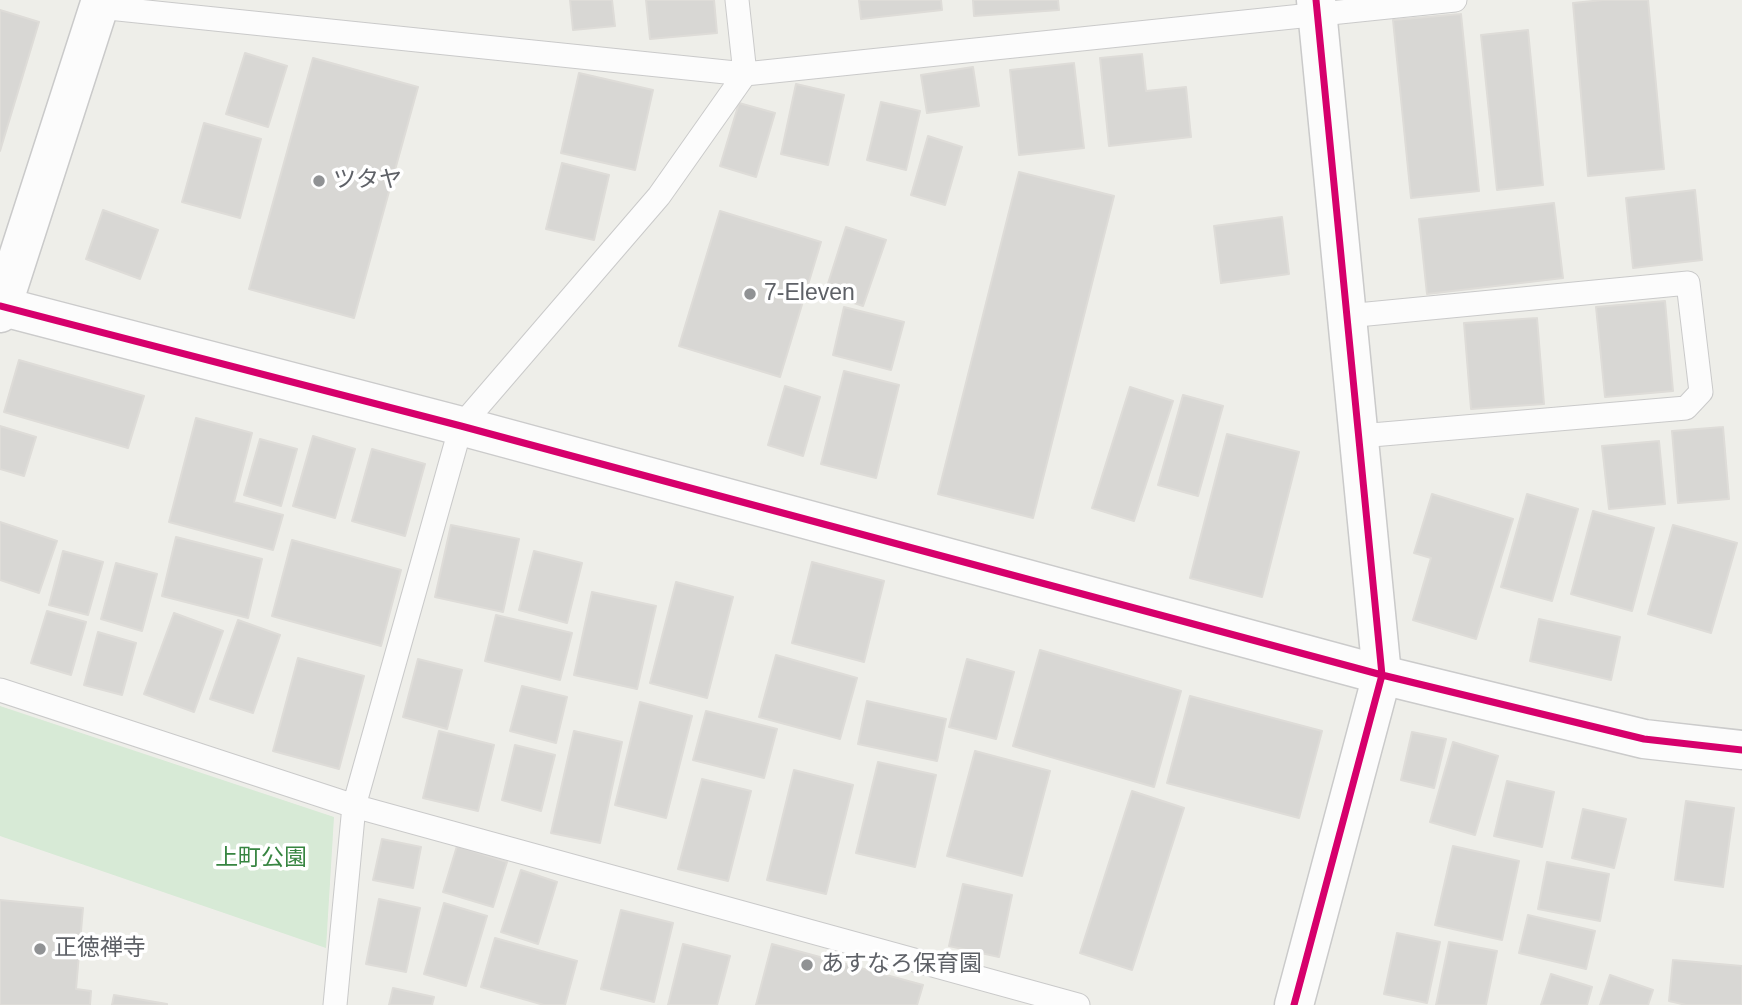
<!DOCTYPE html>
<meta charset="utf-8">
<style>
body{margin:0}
canvas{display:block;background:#eeeee9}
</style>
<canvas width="1742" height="1005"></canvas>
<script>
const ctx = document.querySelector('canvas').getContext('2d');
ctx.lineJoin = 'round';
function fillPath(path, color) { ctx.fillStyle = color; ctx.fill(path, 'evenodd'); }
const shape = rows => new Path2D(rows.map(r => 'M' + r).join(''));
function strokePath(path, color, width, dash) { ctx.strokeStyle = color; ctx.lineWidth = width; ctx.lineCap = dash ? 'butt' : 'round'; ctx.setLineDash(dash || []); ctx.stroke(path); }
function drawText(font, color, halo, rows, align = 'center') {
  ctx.font = font + ' Helvetica,"Noto Sans JP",sans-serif'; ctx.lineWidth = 7; ctx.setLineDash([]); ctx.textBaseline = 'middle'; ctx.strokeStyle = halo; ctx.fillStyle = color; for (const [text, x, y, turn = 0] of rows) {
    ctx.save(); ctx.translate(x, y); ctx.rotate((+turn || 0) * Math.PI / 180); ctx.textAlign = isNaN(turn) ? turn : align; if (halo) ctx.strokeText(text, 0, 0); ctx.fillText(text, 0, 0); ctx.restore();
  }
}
const green = shape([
 [0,706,334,817,326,948,0,836]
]);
const building = shape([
 [570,0,612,0,615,26,573,30,570,0],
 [646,0,714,0,717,33,650,39,646,0],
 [859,0,941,0,942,10,861,19,859,0],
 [973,0,1058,0,1059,10,974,16,973,0],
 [1603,0,1648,0,1664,169,1588,176,1573,3,1603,0],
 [0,10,39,22,0,151,0,10],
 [1461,14,1479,191,1411,198,1393,20,1461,14],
 [1528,30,1543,185,1497,190,1481,35,1528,30],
 [245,53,287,66,268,127,226,114,245,53],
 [1142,54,1146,91,1186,87,1191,137,1109,146,1100,58,1142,54],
 [313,58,418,87,354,318,249,289,313,58],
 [1074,63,1084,148,1019,155,1010,70,1074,63],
 [973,67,979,106,927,113,921,75,973,67],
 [579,73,653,90,635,170,561,153,579,73],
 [796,84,844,95,828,165,781,154,796,84],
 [881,102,920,111,906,170,867,160,881,102],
 [739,103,775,113,756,177,720,166,739,103],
 [204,123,261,139,240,218,182,202,204,123],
 [928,136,962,147,945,205,911,195,928,136],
 [562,163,609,175,594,240,546,229,562,163],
 [1019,172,1114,196,1033,518,938,494,1019,172],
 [1695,190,1702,260,1633,268,1626,198,1695,190],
 [1554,203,1563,278,1427,294,1419,219,1554,203],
 [103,210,158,230,140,279,86,259,103,210],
 [720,211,821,242,780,377,679,346,720,211],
 [1282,217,1289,274,1221,283,1214,226,1282,217],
 [846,227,886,240,863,306,825,293,846,227],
 [1665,301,1673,391,1605,397,1596,307,1665,301],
 [844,307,904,322,891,370,833,355,844,307],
 [1537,318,1544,404,1471,409,1464,323,1537,318],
 [19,360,144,396,128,448,4,412,19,360],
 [844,371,899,385,876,478,821,464,844,371],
 [785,386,820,397,803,456,768,445,785,386],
 [1130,387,1173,401,1134,521,1092,508,1130,387],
 [1183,395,1223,406,1198,496,1158,485,1183,395],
 [196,418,252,433,234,502,283,515,273,550,169,522,196,418],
 [0,426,36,437,24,476,0,469,0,426],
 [1723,427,1729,499,1678,503,1672,431,1723,427],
 [1227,434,1299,452,1262,597,1190,578,1227,434],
 [313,436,355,449,335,518,293,506,313,436],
 [260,439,297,449,281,506,244,495,260,439],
 [1659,441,1665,504,1609,509,1602,446,1659,441],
 [372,449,425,464,405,536,352,521,372,449],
 [1432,494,1513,519,1476,639,1413,620,1431,558,1414,553,1432,494],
 [1527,494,1578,509,1552,601,1501,587,1527,494],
 [1593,511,1654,528,1632,611,1571,594,1593,511],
 [0,522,57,541,39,593,0,580,0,522],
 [451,525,519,539,503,612,435,597,451,525],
 [1673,525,1737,543,1711,633,1648,614,1673,525],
 [176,537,262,559,248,618,162,596,176,537],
 [292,540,401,570,381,646,272,616,292,540],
 [63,551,103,562,88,615,49,605,63,551],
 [534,551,582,563,567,623,519,610,534,551],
 [812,562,884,581,864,662,792,643,812,562],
 [116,563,157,574,142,631,101,619,116,563],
 [676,582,733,597,707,698,650,683,676,582],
 [592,592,656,606,637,689,574,675,592,592],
 [47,611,86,622,71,675,31,663,47,611],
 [174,613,223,631,194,712,144,694,174,613],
 [496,615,572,633,560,680,485,661,496,615],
 [1539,619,1620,637,1611,680,1530,661,1539,619],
 [238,620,280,635,253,713,210,699,238,620],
 [98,632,136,643,122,695,84,685,98,632],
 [1040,650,1181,691,1154,787,1013,746,1040,650],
 [776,655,857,678,840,739,759,717,776,655],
 [298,658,364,676,339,769,273,751,298,658],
 [418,659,462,670,447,729,403,717,418,659],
 [967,659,1014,672,996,739,949,727,967,659],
 [522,686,567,697,556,743,510,731,522,686],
 [1190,696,1322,731,1299,818,1167,783,1190,696],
 [867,701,946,719,937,761,858,744,867,701],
 [640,702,692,716,666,818,615,805,640,702],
 [706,711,777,729,764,778,693,760,706,711],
 [439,731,494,745,478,811,423,798,439,731],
 [574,731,622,742,600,843,551,833,574,731],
 [1412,732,1446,739,1434,788,1401,780,1412,732],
 [1453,742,1498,756,1475,835,1430,822,1453,742],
 [515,745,555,755,541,811,502,800,515,745],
 [975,751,1050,771,1022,876,947,856,975,751],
 [878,762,936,775,915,867,856,853,878,762],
 [794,770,853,785,826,894,767,880,794,770],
 [702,779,751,791,728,881,678,869,702,779],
 [1507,781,1554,792,1542,847,1494,836,1507,781],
 [1132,791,1184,808,1132,970,1080,953,1132,791],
 [1686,801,1734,808,1723,887,1675,880,1686,801],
 [1583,809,1626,819,1614,868,1572,858,1583,809],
 [382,839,421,847,413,888,373,880,382,839],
 [457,846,507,862,493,907,443,892,457,846],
 [1453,846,1519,861,1502,940,1435,925,1453,846],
 [1547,862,1609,874,1600,921,1538,909,1547,862],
 [521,870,557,882,538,944,501,932,521,870],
 [963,884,1012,895,999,957,949,946,963,884],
 [379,899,420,908,406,972,366,964,379,899],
 [0,900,83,908,76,989,91,991,90,1005,0,1005,0,900],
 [444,903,487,916,466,986,424,974,444,903],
 [621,910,673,923,654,1002,601,989,621,910],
 [1528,915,1595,931,1586,969,1519,953,1528,915],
 [1397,933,1440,942,1427,1003,1384,994,1397,933],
 [495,938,577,961,565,1005,544,1005,481,987,495,938],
 [1449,942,1497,951,1486,1005,1436,1005,1449,942],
 [683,944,730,956,717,1005,668,1005,683,944],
 [772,944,923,985,917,1005,756,1005,772,944],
 [1673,960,1742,966,1742,1005,1686,1005,1669,1001,1673,960],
 [1551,974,1592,987,1587,1005,1541,1005,1551,974],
 [1610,975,1653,990,1648,1005,1600,1005,1610,975],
 [393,988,434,997,432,1005,389,1005,393,988],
 [114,995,167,1004,167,1005,112,1005,114,995]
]);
const lane = shape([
 [99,7,745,74,1455,0],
 [1347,316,1688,283,1701,392,1686,408,1360,436],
 [0,690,354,806,1078,1005],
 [335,1005,354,806,461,426,659,196,745,74,737,0]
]);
const street = shape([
 [0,313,101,0],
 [1294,1005,1382,675,1316,0]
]);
const secondary = shape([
 [0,306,461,426,1382,675,1644,739,1742,750]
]);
const cycleway = shape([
 [0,306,461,426,1382,675,1644,739,1742,750],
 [1294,1005,1382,675,1316,0]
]);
const markers = [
 [319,181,7,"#909294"],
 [750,294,7,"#909294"],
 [40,949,7,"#909294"],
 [807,965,7,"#909294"]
];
const poiNames = [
 ["ツタヤ",333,181],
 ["7-Eleven",764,294],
 ["正徳禅寺",54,949],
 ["あすなろ保育園",821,965]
];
const parkNames = [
 ["上町公園",261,859]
];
fillPath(green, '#d7ead6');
fillPath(building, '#d8d7d4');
strokePath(building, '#dedcd8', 2);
strokePath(lane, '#cacaca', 25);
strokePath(street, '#cacaca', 41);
strokePath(secondary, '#cbcbcb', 41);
strokePath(lane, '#fcfcfc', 23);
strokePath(street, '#fcfcfc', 38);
strokePath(secondary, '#fcfcfc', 38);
strokePath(cycleway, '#d6006c', 7);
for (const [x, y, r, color] of markers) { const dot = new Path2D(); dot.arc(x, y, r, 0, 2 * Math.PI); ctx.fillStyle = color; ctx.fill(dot); strokePath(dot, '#fff', 2.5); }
drawText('23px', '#5e6167', '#fff', poiNames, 'left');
drawText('23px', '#378541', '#fff', parkNames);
</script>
